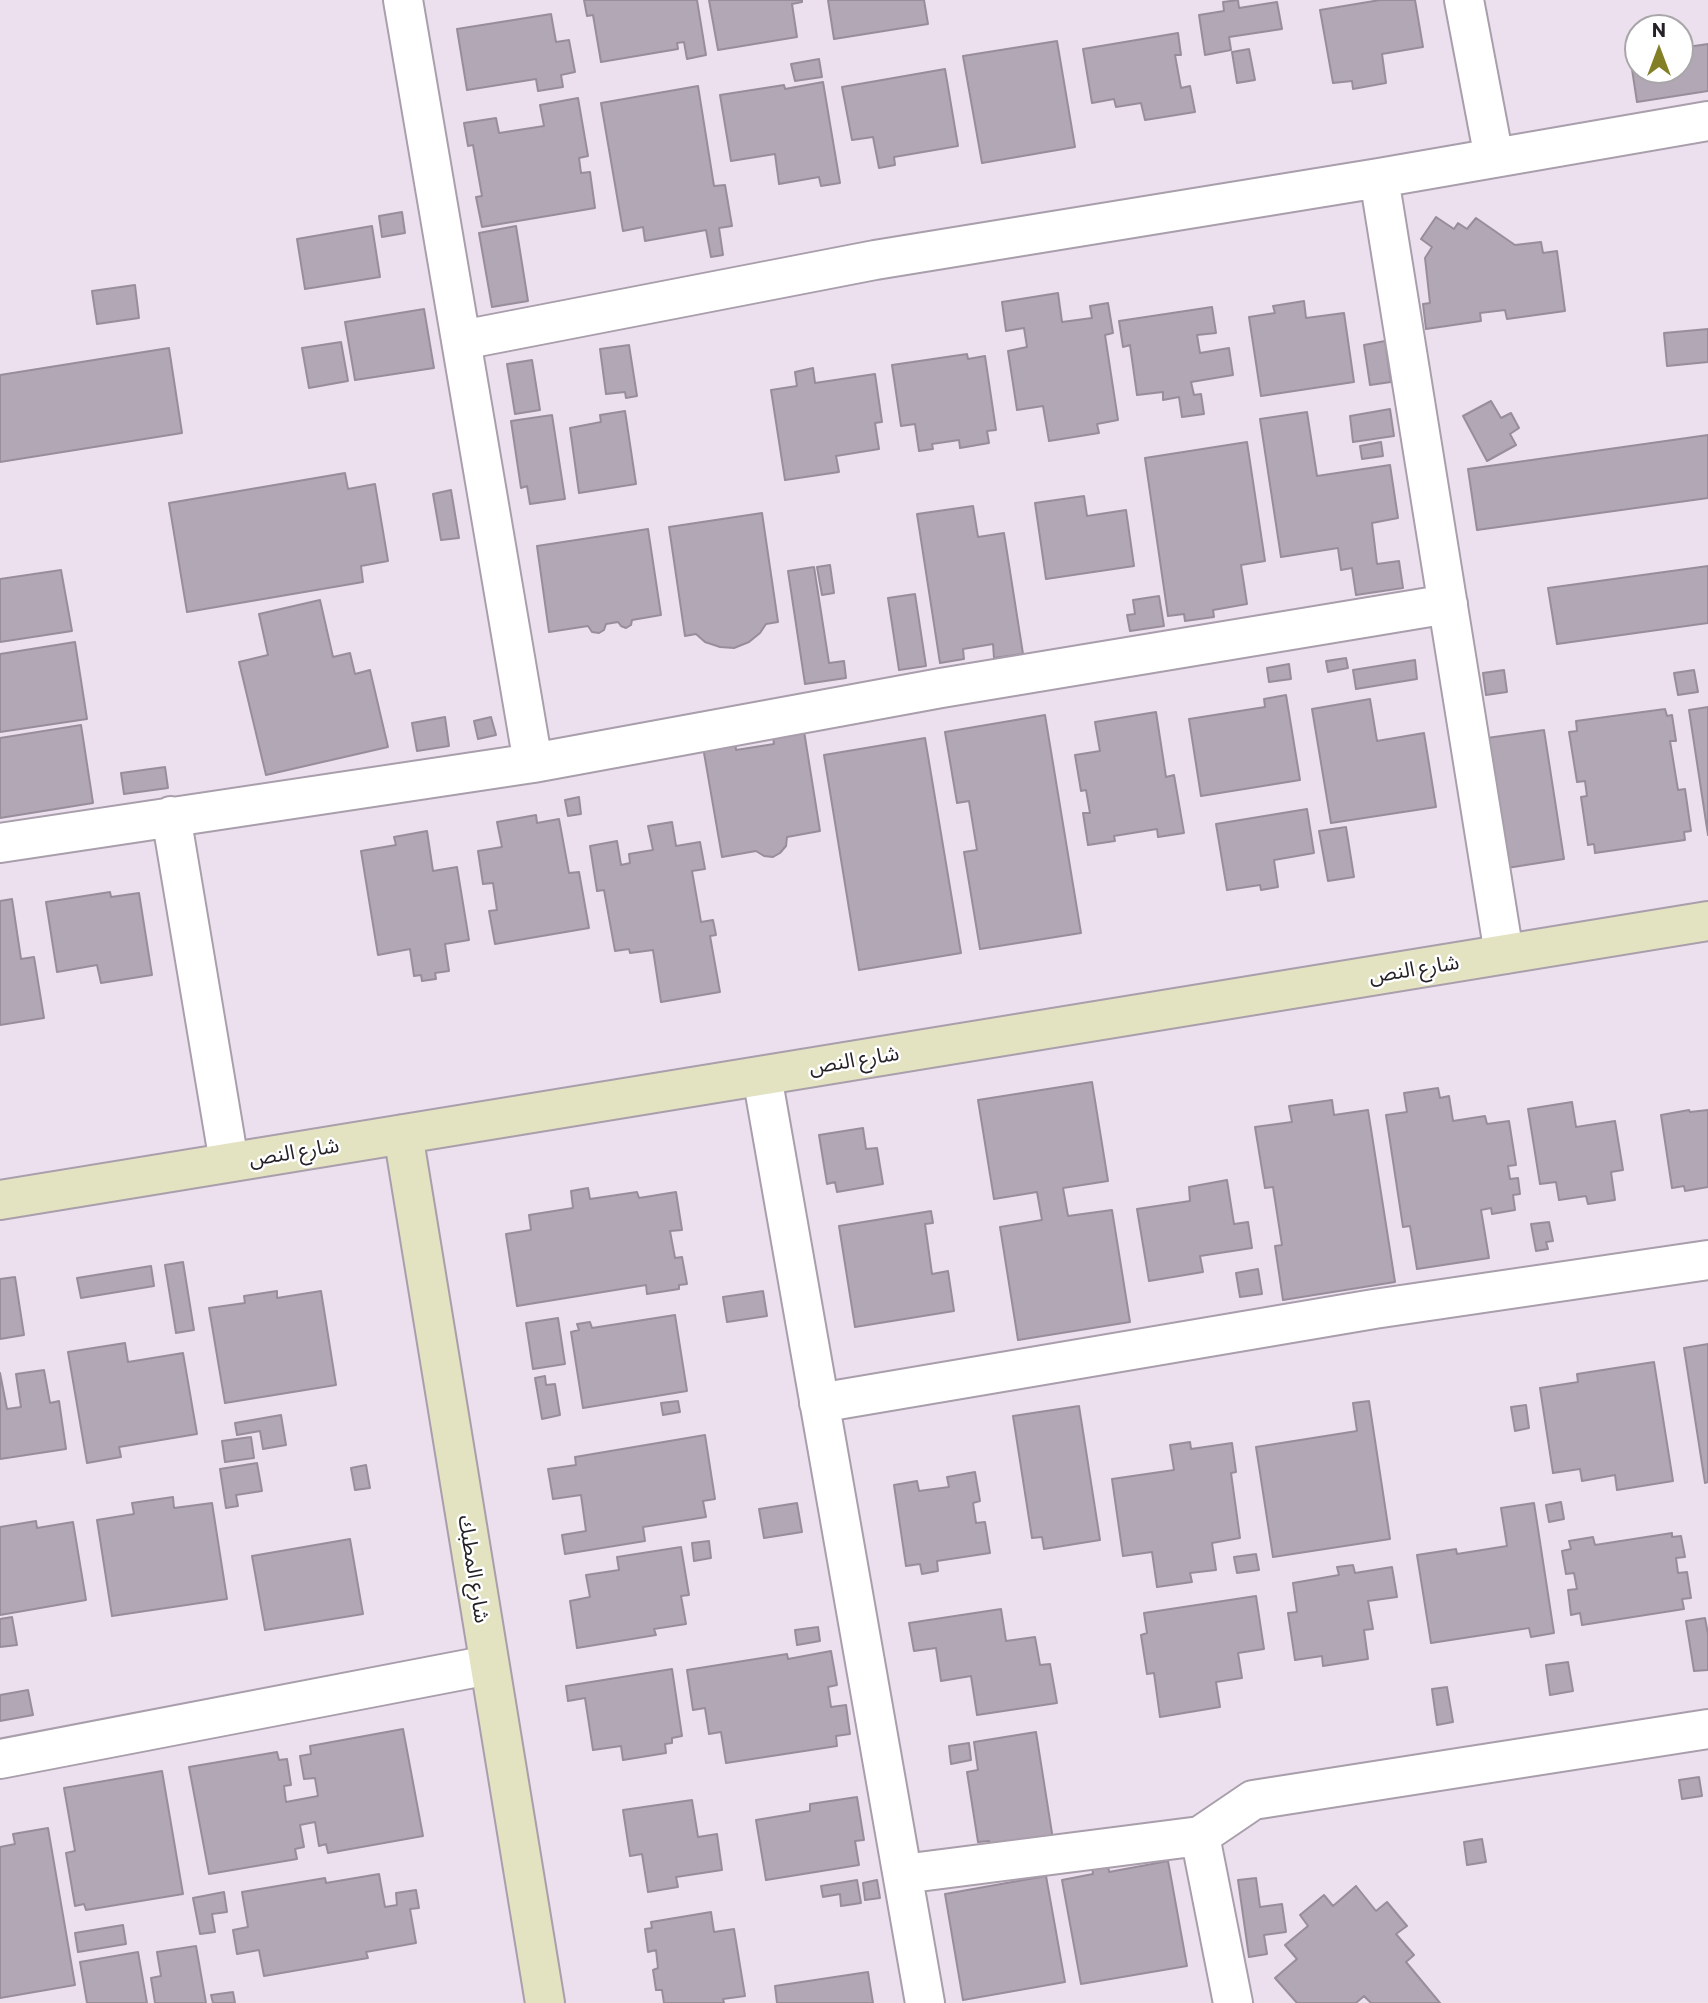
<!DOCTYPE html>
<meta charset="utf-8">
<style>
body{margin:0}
#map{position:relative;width:1708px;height:2003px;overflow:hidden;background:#ece0ee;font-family:Commissioner,sans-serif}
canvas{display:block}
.north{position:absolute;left:1624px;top:14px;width:70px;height:70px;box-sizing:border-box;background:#fff;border:2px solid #a8a6a8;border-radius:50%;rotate:0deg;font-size:19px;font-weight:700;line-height:28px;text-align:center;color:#252126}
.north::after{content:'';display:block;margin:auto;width:24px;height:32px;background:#827f26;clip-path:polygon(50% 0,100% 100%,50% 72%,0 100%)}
</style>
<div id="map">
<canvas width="1708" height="2003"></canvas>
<div class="north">N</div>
</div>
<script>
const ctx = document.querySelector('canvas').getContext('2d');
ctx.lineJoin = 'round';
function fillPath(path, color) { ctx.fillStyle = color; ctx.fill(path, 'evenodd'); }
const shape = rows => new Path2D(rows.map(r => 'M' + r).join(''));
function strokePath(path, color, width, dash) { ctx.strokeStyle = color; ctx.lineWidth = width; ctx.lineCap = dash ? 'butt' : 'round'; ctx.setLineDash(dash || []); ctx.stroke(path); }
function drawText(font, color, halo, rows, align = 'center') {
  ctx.font = font + ' Commissioner,"Noto Sans Arabic",sans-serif'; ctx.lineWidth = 5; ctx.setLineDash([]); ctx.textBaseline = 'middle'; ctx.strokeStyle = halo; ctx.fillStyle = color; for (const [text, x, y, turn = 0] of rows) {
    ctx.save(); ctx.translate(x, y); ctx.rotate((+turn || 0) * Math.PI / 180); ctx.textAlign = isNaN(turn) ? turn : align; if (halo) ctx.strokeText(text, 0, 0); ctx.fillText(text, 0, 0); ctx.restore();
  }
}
const building = shape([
 [584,0,697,0,706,55,687,59,684,42,677,43,678,49,601,62,593,15,587,16,584,0],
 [709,0,802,0,802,2,792,4,797,37,718,50,709,0],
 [828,0,924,0,928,24,834,39,828,0],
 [1238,0,1239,8,1277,2,1282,29,1229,37,1231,50,1205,55,1199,15,1224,11,1223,2,1238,0],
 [1380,0,1415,0,1423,47,1382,54,1386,83,1353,89,1352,81,1333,83,1320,10,1380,0],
 [551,14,556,42,569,40,575,72,561,75,563,87,538,91,536,79,467,90,457,29,551,14],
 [1178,33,1181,55,1175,55,1181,88,1190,86,1195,112,1145,120,1141,103,1116,107,1114,99,1092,103,1083,49,1178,33],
 [1057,41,1075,147,982,163,963,56,1057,41],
 [1708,44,1708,91,1637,102,1630,56,1638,55,1638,70,1680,70,1680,48,1708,44],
 [1249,49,1255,80,1237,83,1232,52,1249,49],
 [819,59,822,77,795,81,791,64,819,59],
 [945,69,958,146,894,157,895,165,879,168,873,137,852,140,842,87,945,69],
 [823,82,840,183,821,186,819,177,779,184,775,154,731,161,720,95,784,85,785,89,823,82],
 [698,86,714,186,725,185,732,226,719,228,723,255,711,257,706,230,645,241,643,227,623,231,601,103,698,86],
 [578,98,588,156,579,158,581,173,590,172,595,208,482,227,476,197,482,196,473,145,468,146,464,123,496,118,499,133,544,126,540,105,578,98],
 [402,212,405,233,382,237,379,216,402,212],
 [1436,217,1454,229,1458,223,1467,229,1476,218,1515,245,1541,242,1543,253,1557,251,1565,311,1507,319,1505,310,1480,313,1481,321,1426,329,1423,304,1430,303,1425,258,1432,247,1421,239,1436,217],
 [372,226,380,277,305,289,297,239,372,226],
 [516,226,528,301,492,307,479,233,516,226],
 [135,285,139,318,97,324,92,291,135,285],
 [1058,293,1062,322,1092,318,1090,306,1108,303,1113,333,1105,335,1118,420,1097,424,1099,433,1049,441,1043,406,1017,410,1008,351,1027,347,1024,328,1006,331,1002,302,1058,293],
 [1304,301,1306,318,1344,313,1354,382,1261,396,1249,317,1275,313,1273,306,1304,301],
 [1212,307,1216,333,1197,335,1200,353,1229,348,1233,375,1191,382,1194,395,1201,394,1204,414,1182,417,1179,397,1163,400,1163,392,1137,395,1130,345,1123,347,1119,321,1212,307],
 [424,309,434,368,355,380,345,322,424,309],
 [1708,329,1708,362,1667,366,1664,333,1708,329],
 [1385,341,1391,382,1370,385,1364,345,1385,341],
 [341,342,348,381,309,388,302,348,341,342],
 [629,345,637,396,626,398,625,392,606,394,600,349,629,345],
 [169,348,182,433,0,462,0,375,169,348],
 [967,354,968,359,985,356,996,430,987,431,989,443,960,448,959,440,932,444,933,449,919,451,915,424,901,426,892,365,967,354],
 [532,360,540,410,515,414,507,364,532,360],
 [813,368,815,383,875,374,882,422,875,423,879,449,836,456,839,472,785,480,771,390,797,386,795,372,813,368],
 [1491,401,1501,418,1511,413,1519,428,1510,434,1516,445,1487,461,1463,416,1491,401],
 [1390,409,1394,436,1353,442,1350,416,1390,409],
 [625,411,636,484,579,493,570,428,601,422,600,415,625,411],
 [1307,412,1317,476,1390,465,1398,518,1372,523,1377,564,1399,561,1403,588,1356,595,1352,568,1341,570,1338,548,1281,557,1260,419,1307,412],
 [552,415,565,499,530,504,527,486,521,488,511,421,552,415],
 [1708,435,1708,498,1477,530,1468,469,1708,435],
 [1247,442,1265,561,1241,565,1247,604,1213,610,1214,617,1185,621,1184,614,1168,616,1145,458,1247,442],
 [1381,442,1383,456,1362,459,1360,446,1381,442],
 [345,473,348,489,375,484,388,561,361,566,363,582,187,612,169,503,345,473],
 [451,490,459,538,441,540,433,494,451,490],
 [1084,496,1087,516,1126,510,1134,566,1046,579,1035,503,1084,496],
 [973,506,978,537,1004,533,1023,654,994,658,993,644,963,649,964,659,940,663,917,514,973,506],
 [762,513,778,622,766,624,760,633,749,642,734,648,720,647,705,642,696,634,685,636,669,527,762,513],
 [648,529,661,615,632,620,631,625,626,628,621,626,618,622,606,624,604,630,599,633,592,632,588,626,549,632,537,546,648,529],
 [830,565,834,593,822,595,817,567,830,565],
 [1708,566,1708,623,1557,644,1548,588,1708,566],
 [814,567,829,663,844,661,846,678,805,684,788,571,814,567],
 [61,570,72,631,0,642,0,579,61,570],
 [915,594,926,666,899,670,888,598,915,594],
 [1159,596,1164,626,1130,631,1127,615,1135,614,1133,600,1159,596],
 [320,600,333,657,350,653,355,674,370,670,388,747,266,775,239,662,268,655,259,614,320,600],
 [75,642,87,719,0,732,0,654,75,642],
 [1346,658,1348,668,1328,672,1326,661,1346,658],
 [1415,660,1417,679,1356,689,1353,670,1415,660],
 [1289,664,1291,679,1269,682,1267,668,1289,664],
 [1504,670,1507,692,1486,695,1483,673,1504,670],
 [1694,670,1698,692,1678,695,1674,673,1694,670],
 [1286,695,1300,780,1201,796,1189,719,1265,707,1264,699,1286,695],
 [1370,699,1377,741,1424,733,1436,807,1331,823,1312,709,1370,699],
 [1708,707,1708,835,1689,710,1708,707],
 [1665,709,1667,716,1672,715,1676,741,1670,741,1678,790,1685,789,1691,831,1684,832,1685,840,1595,853,1594,844,1588,845,1581,797,1587,796,1585,781,1577,782,1569,732,1577,731,1576,721,1665,709],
 [1156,712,1166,777,1174,775,1184,833,1158,837,1157,829,1114,836,1115,841,1088,845,1083,813,1090,813,1086,790,1081,791,1075,755,1100,751,1095,722,1156,712],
 [1045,715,1081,933,980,949,964,852,977,850,969,801,957,803,945,732,1045,715],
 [445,717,449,746,417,751,412,723,445,717],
 [491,717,496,735,478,739,474,721,491,717],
 [81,725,93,803,0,818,0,738,81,725],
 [1544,730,1564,859,1507,868,1487,738,1544,730],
 [804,731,820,831,787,837,786,846,780,853,773,857,764,856,756,851,722,857,703,747,735,741,736,750,774,744,773,737,804,731],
 [925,738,961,953,859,970,824,755,925,738],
 [165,767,168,788,124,794,121,773,165,767],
 [579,797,581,814,568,816,565,800,579,797],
 [1307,809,1314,853,1274,860,1278,887,1261,890,1260,885,1227,890,1216,824,1307,809],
 [536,815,537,823,559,819,569,873,579,872,589,928,495,944,489,911,497,910,493,883,483,884,478,851,502,847,497,822,536,815],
 [672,822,676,846,700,842,705,869,692,871,701,922,713,920,716,935,710,936,720,992,661,1002,653,950,630,953,629,949,615,951,604,890,597,891,590,846,617,841,621,865,630,863,629,854,653,850,648,826,672,822],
 [1346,827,1354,877,1328,881,1319,831,1346,827],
 [427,831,433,871,457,867,469,940,445,944,449,971,435,973,436,979,422,981,421,975,414,976,410,949,378,955,361,851,396,845,394,837,427,831],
 [110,892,111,897,139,893,152,975,101,983,97,965,57,972,46,902,110,892],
 [12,899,21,959,34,957,44,1018,0,1025,0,901,12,899],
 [1092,1082,1108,1181,1063,1188,1068,1216,1112,1210,1130,1322,1018,1340,1000,1227,1042,1220,1037,1192,994,1199,978,1100,1092,1082],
 [1438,1088,1440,1098,1449,1096,1453,1121,1485,1116,1487,1124,1509,1121,1516,1165,1508,1166,1510,1179,1518,1178,1520,1194,1513,1195,1515,1210,1492,1214,1491,1208,1481,1210,1489,1258,1417,1269,1410,1226,1403,1227,1386,1115,1407,1112,1404,1093,1438,1088],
 [1332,1100,1334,1115,1368,1110,1395,1282,1283,1300,1275,1246,1282,1245,1273,1187,1265,1188,1255,1127,1292,1122,1289,1106,1332,1100],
 [1572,1102,1576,1127,1615,1121,1623,1170,1611,1172,1615,1200,1588,1204,1586,1196,1559,1200,1556,1182,1540,1184,1528,1109,1572,1102],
 [1689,1110,1690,1112,1708,1110,1708,1187,1685,1191,1684,1186,1672,1188,1661,1115,1689,1110],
 [863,1128,866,1149,877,1148,883,1184,837,1192,835,1182,827,1184,819,1135,863,1128],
 [1227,1180,1234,1224,1248,1222,1252,1248,1200,1256,1203,1272,1149,1281,1137,1209,1190,1201,1189,1187,1227,1180],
 [588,1188,590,1199,637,1192,639,1198,676,1192,682,1230,670,1231,675,1258,682,1257,687,1284,679,1285,679,1289,647,1294,646,1285,517,1306,506,1234,531,1230,529,1215,573,1208,571,1191,588,1188],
 [931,1211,933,1223,925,1224,932,1274,948,1271,954,1311,855,1327,839,1226,931,1211],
 [1549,1222,1553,1241,1546,1242,1548,1249,1536,1251,1531,1224,1549,1222],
 [183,1262,194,1330,176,1333,165,1265,183,1262],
 [151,1266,154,1286,81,1298,77,1278,151,1266],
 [1258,1269,1262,1294,1240,1297,1236,1273,1258,1269],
 [15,1277,24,1335,0,1339,0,1279,15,1277],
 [277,1291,277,1298,321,1291,336,1385,225,1403,209,1308,245,1303,244,1296,277,1291],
 [763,1291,767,1316,727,1322,723,1297,763,1291],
 [675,1315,687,1391,583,1408,571,1332,579,1330,577,1324,590,1322,592,1328,675,1315],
 [558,1318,565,1364,533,1369,526,1323,558,1318],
 [125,1343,128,1362,183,1353,197,1434,119,1447,121,1457,87,1463,68,1352,125,1343],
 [1708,1344,1708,1482,1705,1483,1684,1348,1708,1344],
 [1654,1362,1673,1481,1617,1490,1615,1475,1582,1481,1580,1469,1553,1473,1540,1388,1578,1382,1577,1374,1654,1362],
 [44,1370,50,1403,59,1401,66,1449,0,1459,0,1373,7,1409,21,1407,16,1374,44,1370],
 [545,1376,546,1385,555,1384,560,1415,542,1419,535,1378,545,1376],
 [678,1401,680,1412,663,1415,661,1403,678,1401],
 [1369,1401,1390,1539,1273,1557,1256,1447,1357,1431,1353,1403,1369,1401],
 [1526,1405,1529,1428,1515,1431,1511,1407,1526,1405],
 [1079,1406,1100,1540,1044,1549,1042,1537,1032,1538,1013,1416,1079,1406],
 [281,1415,286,1445,263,1449,260,1431,237,1435,235,1423,281,1415],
 [705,1435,715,1499,703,1501,706,1517,643,1527,645,1541,565,1554,562,1535,586,1531,581,1495,553,1499,548,1469,576,1465,575,1457,705,1435],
 [251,1437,254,1458,225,1462,222,1441,251,1437],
 [1190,1442,1191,1449,1232,1443,1236,1472,1231,1473,1240,1538,1212,1543,1216,1570,1190,1573,1192,1582,1157,1587,1152,1552,1123,1556,1112,1479,1174,1470,1170,1445,1190,1442],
 [257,1463,262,1491,236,1495,238,1506,226,1508,220,1469,257,1463],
 [366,1465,370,1488,355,1490,351,1468,366,1465],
 [975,1472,980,1501,973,1503,976,1523,985,1522,990,1553,937,1561,938,1571,922,1574,920,1564,906,1566,894,1485,917,1481,919,1491,949,1487,947,1477,975,1472],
 [173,1497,174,1508,212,1503,227,1599,112,1616,97,1520,134,1514,132,1503,173,1497],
 [1561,1502,1564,1519,1549,1522,1546,1505,1561,1502],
 [797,1503,802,1532,764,1538,759,1509,797,1503],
 [1534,1503,1554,1633,1531,1637,1529,1628,1431,1643,1417,1555,1456,1549,1457,1554,1507,1546,1501,1508,1534,1503],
 [36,1521,37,1528,73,1522,86,1600,0,1615,0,1527,36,1521],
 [1672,1533,1672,1537,1681,1536,1685,1557,1676,1558,1678,1573,1687,1572,1691,1598,1682,1599,1684,1609,1582,1625,1580,1613,1571,1615,1568,1590,1577,1589,1574,1573,1566,1574,1562,1551,1571,1549,1569,1541,1593,1537,1595,1545,1672,1533],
 [350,1539,363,1614,265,1630,252,1556,350,1539],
 [709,1541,711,1558,694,1561,692,1543,709,1541],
 [681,1547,689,1595,681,1596,686,1624,654,1629,656,1635,577,1648,570,1601,590,1597,586,1575,619,1570,617,1557,681,1547],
 [1256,1554,1259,1570,1237,1573,1234,1557,1256,1554],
 [1353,1565,1355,1573,1392,1567,1397,1597,1368,1601,1373,1629,1364,1630,1368,1659,1323,1666,1322,1656,1295,1660,1288,1613,1297,1612,1293,1583,1339,1575,1337,1567,1353,1565],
 [1256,1596,1264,1649,1238,1653,1242,1678,1216,1682,1220,1707,1160,1717,1154,1673,1147,1674,1141,1635,1147,1633,1144,1613,1256,1596],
 [1001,1609,1006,1641,1035,1637,1040,1665,1050,1664,1057,1703,977,1715,971,1676,941,1681,936,1648,914,1651,909,1623,1001,1609],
 [12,1617,17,1645,0,1647,0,1619,12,1617],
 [1705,1618,1708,1634,1708,1670,1694,1671,1686,1621,1705,1618],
 [818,1627,820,1641,797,1645,795,1630,818,1627],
 [831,1651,837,1685,828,1687,831,1707,846,1705,850,1734,836,1736,837,1746,726,1763,721,1732,709,1734,705,1708,693,1710,687,1670,787,1654,788,1659,831,1651],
 [1568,1662,1573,1691,1550,1695,1546,1665,1568,1662],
 [672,1669,682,1736,672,1738,672,1743,665,1744,666,1753,623,1760,621,1746,593,1750,585,1698,568,1701,566,1686,672,1669],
 [1447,1687,1453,1722,1437,1725,1432,1689,1447,1687],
 [28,1690,33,1715,0,1721,0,1695,28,1690],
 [403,1729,423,1836,328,1853,326,1844,319,1846,315,1822,300,1825,304,1847,295,1849,297,1859,209,1874,189,1767,277,1752,279,1760,287,1759,291,1785,284,1786,286,1802,318,1796,315,1778,304,1779,300,1756,311,1754,310,1746,403,1729],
 [1036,1732,1054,1846,991,1855,989,1841,978,1842,967,1772,978,1770,974,1742,1036,1732],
 [969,1743,971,1760,951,1764,949,1746,969,1743],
 [162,1771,183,1894,86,1910,84,1904,75,1906,66,1853,75,1851,64,1788,162,1771],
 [1699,1777,1702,1796,1682,1799,1679,1780,1699,1777],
 [857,1797,864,1840,855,1841,859,1865,766,1880,756,1820,810,1811,810,1804,857,1797],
 [692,1800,698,1837,717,1834,722,1870,676,1877,678,1887,648,1892,642,1854,630,1856,623,1810,692,1800],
 [48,1828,75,1985,0,1998,0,1847,15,1844,13,1834,48,1828],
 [1482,1839,1486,1862,1467,1865,1464,1842,1482,1839],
 [1168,1861,1187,1966,1081,1984,1062,1880,1093,1874,1092,1866,1108,1864,1109,1872,1168,1861],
 [379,1874,385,1907,397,1905,396,1893,416,1890,419,1908,410,1909,416,1943,366,1952,368,1958,264,1976,259,1950,237,1954,233,1930,248,1927,242,1892,325,1878,326,1883,379,1874],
 [1046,1876,1065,1982,963,2000,945,1894,1046,1876],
 [1256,1878,1260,1907,1282,1904,1286,1932,1264,1935,1267,1954,1249,1957,1238,1880,1256,1878],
 [857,1880,861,1903,841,1906,840,1894,823,1897,821,1886,857,1880],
 [877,1880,880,1898,865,1900,863,1883,877,1880],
 [1356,1886,1376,1911,1387,1902,1407,1926,1396,1934,1414,1955,1406,1962,1440,2003,1371,2003,1364,1996,1356,2003,1297,2003,1275,1978,1297,1959,1285,1945,1308,1926,1300,1915,1324,1895,1333,1906,1356,1886],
 [224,1892,227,1912,212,1914,215,1932,200,1934,193,1898,224,1892],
 [711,1912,714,1932,734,1929,745,1996,723,1999,724,2003,664,2003,662,1990,656,1990,653,1970,658,1968,656,1950,648,1952,645,1929,652,1928,651,1922,711,1912],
 [123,1925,126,1944,78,1952,75,1933,123,1925],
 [196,1946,206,2003,155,2003,151,1978,161,1976,157,1952,196,1946],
 [138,1952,147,2003,87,2003,80,1962,138,1952],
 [868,1972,873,2003,777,2003,775,1986,868,1972],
 [233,1992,235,2003,213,2003,211,1995,233,1992]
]);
const street = shape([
 [403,0,533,763],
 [1464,0,1494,158],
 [1379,178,1504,954],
 [462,340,875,260,1379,178,1708,121],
 [171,816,229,1162],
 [0,843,533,763,941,688,1448,604],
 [762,1076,925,2003],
 [819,1403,1374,1309,1708,1260],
 [0,1759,489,1665],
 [1200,1836,1233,2003],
 [903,1874,1200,1836,1253,1800,1708,1729]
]);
const secondary = shape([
 [403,1134,545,2003],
 [0,1200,1708,921]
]);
const streetNames = [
 ["شارع النص",1414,969,-9],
 ["شارع النص",854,1060,-9],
 ["شارع النص",294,1152,-9],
 ["شارع المطبك",474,1569,81]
];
fillPath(building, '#b2a7b4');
strokePath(building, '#988d9a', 2);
strokePath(street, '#a99eab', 42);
strokePath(secondary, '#a99eab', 42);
strokePath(street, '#fff', 38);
strokePath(secondary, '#e3e2c1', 38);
drawText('21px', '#252126', '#fff', streetNames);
</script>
